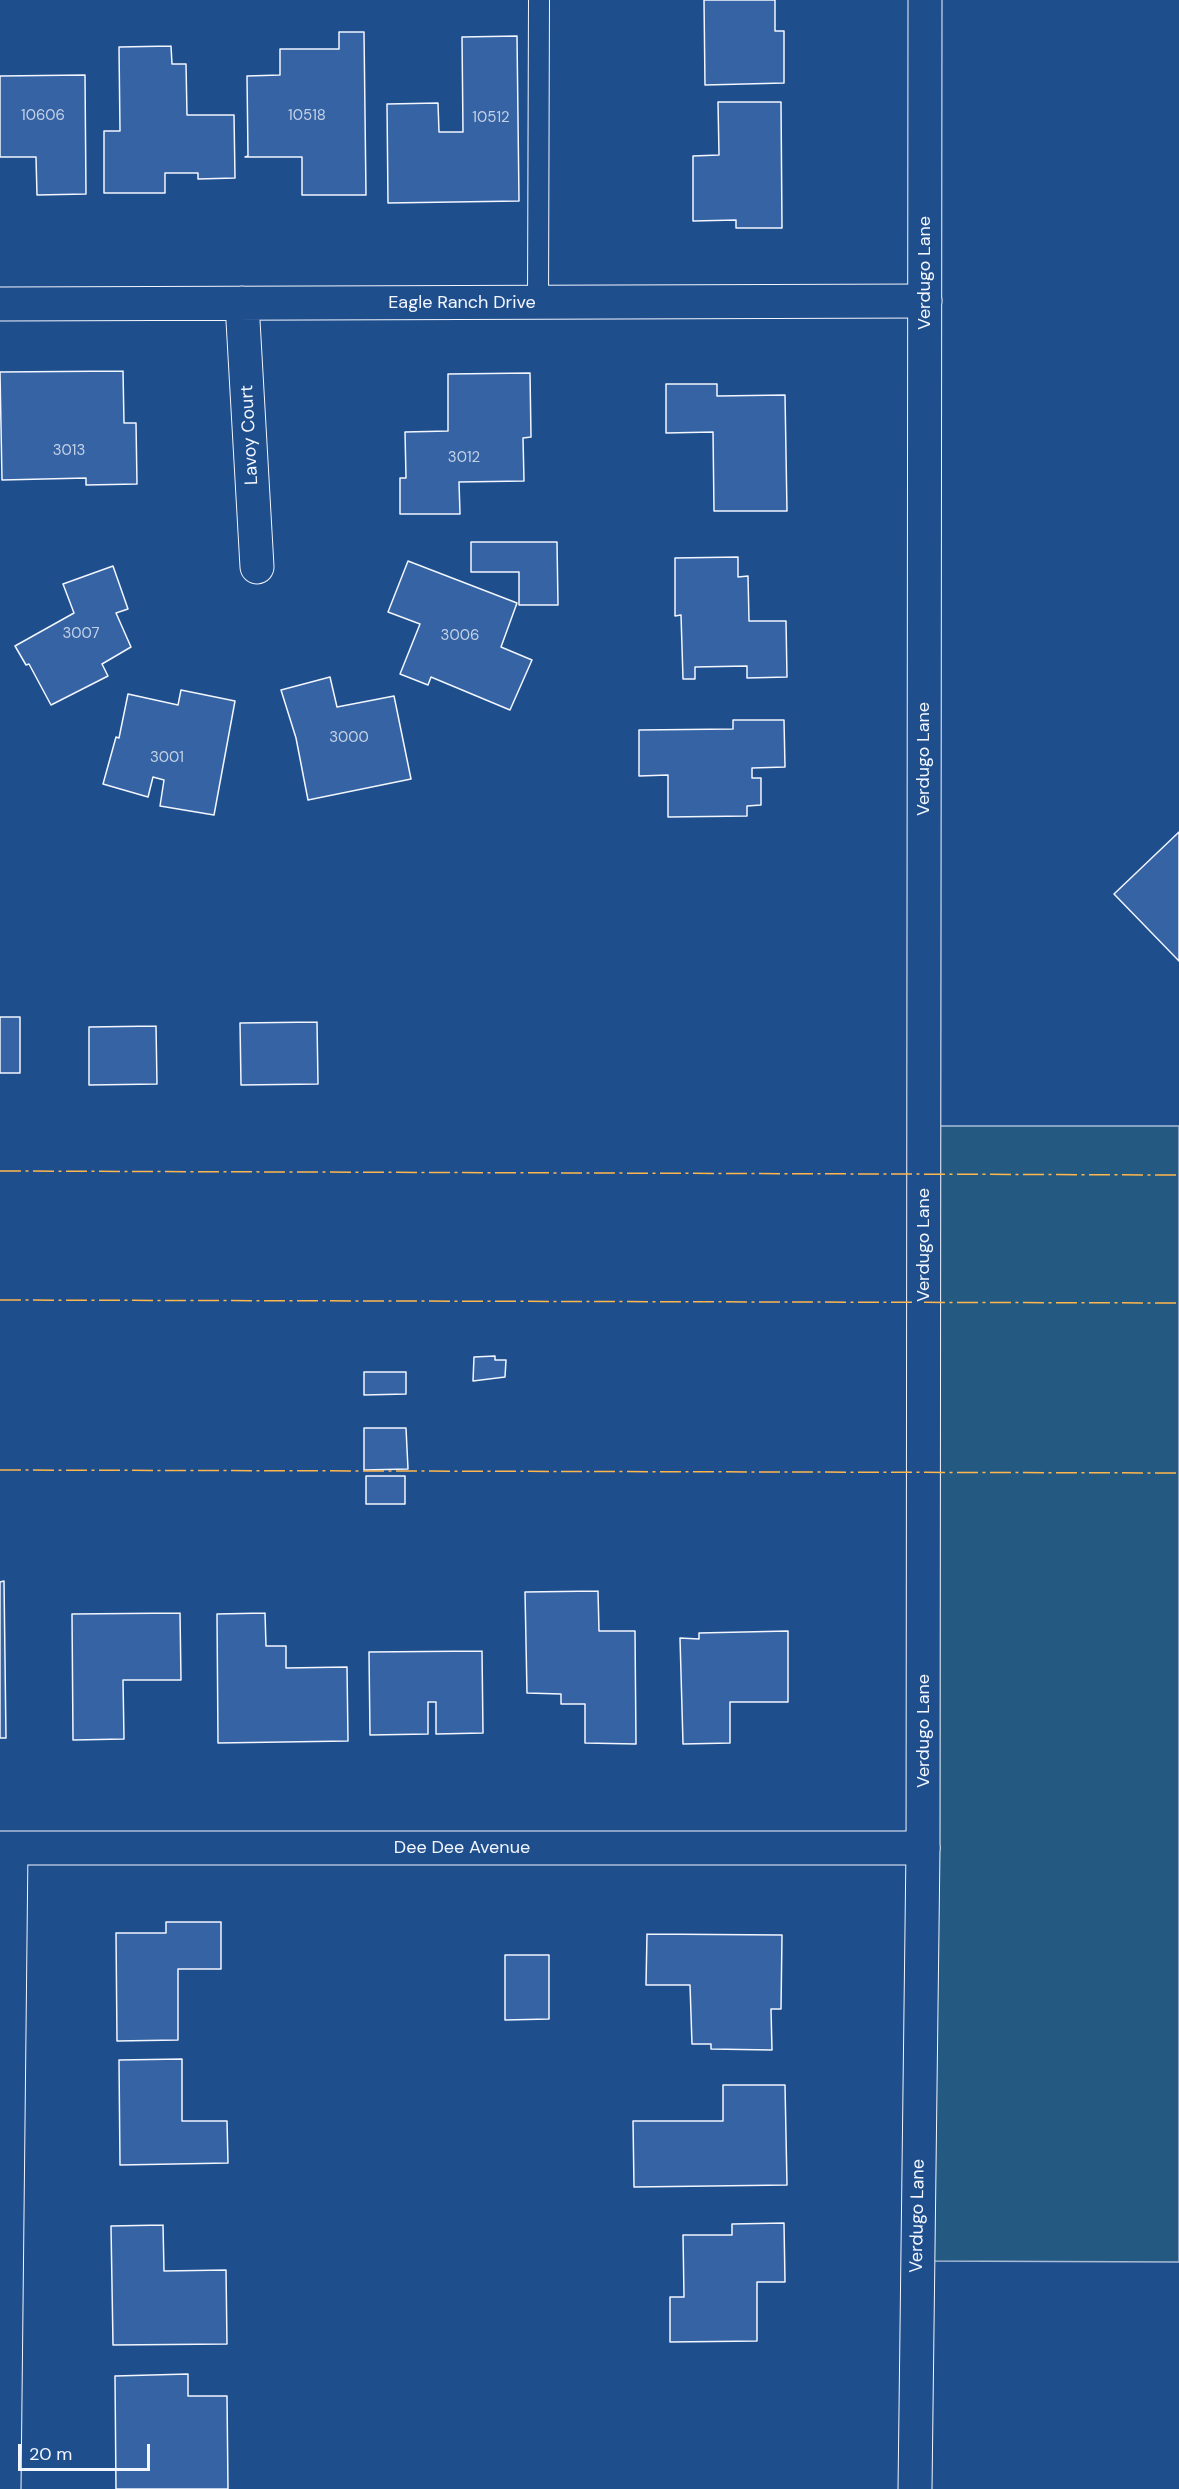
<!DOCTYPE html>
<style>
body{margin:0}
#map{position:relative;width:1179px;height:2489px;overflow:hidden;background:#1f4e8c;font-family:"DM Sans",sans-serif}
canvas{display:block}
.scale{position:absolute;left:18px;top:2444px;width:132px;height:27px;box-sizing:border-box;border:3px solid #f2f6ff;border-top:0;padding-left:8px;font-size:18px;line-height:21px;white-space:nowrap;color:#f2f6ff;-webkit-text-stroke:4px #1f4e8c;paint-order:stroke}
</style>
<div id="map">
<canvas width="1179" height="2489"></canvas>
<div class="scale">20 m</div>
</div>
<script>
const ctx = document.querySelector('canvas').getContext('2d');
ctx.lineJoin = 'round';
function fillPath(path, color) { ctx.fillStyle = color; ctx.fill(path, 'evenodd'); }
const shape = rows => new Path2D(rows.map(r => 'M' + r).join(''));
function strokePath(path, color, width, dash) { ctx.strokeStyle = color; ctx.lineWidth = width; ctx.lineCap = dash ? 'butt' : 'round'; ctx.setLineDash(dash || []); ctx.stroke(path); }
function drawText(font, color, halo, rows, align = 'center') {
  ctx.font = font + ' "DM Sans",sans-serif'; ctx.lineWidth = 4.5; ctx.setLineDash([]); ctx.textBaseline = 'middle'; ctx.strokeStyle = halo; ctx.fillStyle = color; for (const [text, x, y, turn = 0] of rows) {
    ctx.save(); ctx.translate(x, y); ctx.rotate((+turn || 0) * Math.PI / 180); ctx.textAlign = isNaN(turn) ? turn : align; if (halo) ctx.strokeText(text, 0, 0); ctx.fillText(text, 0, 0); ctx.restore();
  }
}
const green = shape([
 [926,1126,1179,1126,1179,2262,926,2261,926,1126]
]);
const building = shape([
 [704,0,775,0,775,31,784,31,784,83,705,85,704,0],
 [339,32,364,32,366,195,302,195,302,157,245,157,248,156,247,76,280,75,280,49,339,49,339,32],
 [517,36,519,201,388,203,387,104,438,103,439,132,463,132,462,37,517,36],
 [171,46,172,64,186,64,187,115,234,115,235,178,198,179,198,173,165,173,165,193,104,193,104,131,120,131,119,47,171,46],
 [85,75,86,194,37,195,36,157,0,157,0,76,85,75],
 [718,102,781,102,782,228,736,228,736,220,693,221,693,156,719,155,718,102],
 [123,371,124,423,136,423,137,484,86,485,86,478,2,480,0,372,123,371],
 [530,373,531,437,523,438,524,481,459,482,460,514,400,514,400,478,406,478,405,432,448,431,448,374,530,373],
 [666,384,717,384,717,396,785,395,787,511,714,511,713,432,666,433,666,384],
 [471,542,557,542,558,605,519,605,519,572,471,572,471,542],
 [738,557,738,577,748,576,749,621,786,621,787,677,747,678,747,666,695,667,695,679,683,679,681,615,675,616,675,558,738,557],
 [408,561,517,603,501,647,532,660,510,710,431,677,428,685,400,674,420,624,388,612,408,561],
 [113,566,128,609,116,613,131,647,102,664,108,676,51,705,29,664,26,665,15,646,74,613,63,584,113,566],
 [330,677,337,707,394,696,411,779,308,800,296,738,281,690,330,677],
 [181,690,235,701,214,815,160,806,164,780,153,777,148,797,103,784,116,737,119,738,128,694,178,705,181,690],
 [733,720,784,720,785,767,752,768,752,778,761,778,761,805,747,806,747,816,668,817,668,775,639,776,639,730,733,729,733,720],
 [1179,832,1179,961,1114,894,1179,832],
 [0,1017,20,1017,20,1073,0,1073,0,1017],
 [317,1022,318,1084,241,1085,240,1023,317,1022],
 [156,1026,157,1084,89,1085,89,1027,156,1026],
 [495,1356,495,1360,506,1360,505,1377,473,1381,474,1357,495,1356],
 [364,1372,406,1372,406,1394,364,1395,364,1372],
 [364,1428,406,1428,408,1469,364,1470,364,1428],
 [366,1476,405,1476,405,1504,366,1504,366,1476],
 [4,1581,6,1738,0,1738,0,1582,4,1581],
 [598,1591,599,1631,635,1631,636,1744,585,1743,585,1704,561,1704,561,1694,527,1693,525,1592,598,1591],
 [180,1613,181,1680,123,1680,124,1739,73,1740,72,1614,180,1613],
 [265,1613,266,1646,286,1646,286,1668,347,1667,348,1741,218,1743,217,1614,265,1613],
 [788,1631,788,1702,730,1702,730,1743,683,1744,680,1638,699,1639,699,1633,788,1631],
 [482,1651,483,1733,436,1734,436,1702,428,1702,428,1734,370,1735,369,1652,482,1651],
 [166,1922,221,1922,221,1969,178,1969,178,2040,117,2041,116,1933,166,1933,166,1922],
 [647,1934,782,1935,781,2009,771,2009,772,2050,711,2049,711,2044,692,2044,690,1985,646,1985,647,1934],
 [505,1955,549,1955,549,2019,505,2020,505,1955],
 [182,2059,182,2121,227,2121,228,2163,120,2165,119,2060,182,2059],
 [723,2085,785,2085,787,2185,634,2187,633,2121,723,2121,723,2085],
 [784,2223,785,2282,757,2282,757,2341,670,2342,670,2297,684,2297,683,2235,732,2235,732,2224,784,2223],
 [163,2225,164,2271,226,2270,227,2344,113,2345,111,2226,163,2225],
 [188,2374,188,2396,227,2396,228,2489,116,2489,115,2376,188,2374]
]);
const service = shape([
 [538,302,539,0]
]);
const minor = shape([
 [242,303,257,567],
 [0,304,925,301],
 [0,1848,923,1848],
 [4,2489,11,1848]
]);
const tertiary = shape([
 [915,2489,923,1848,925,0]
]);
const power = shape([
 [0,1171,1179,1175],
 [0,1300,1179,1303],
 [0,1470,1179,1473]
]);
const numberNames = [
 ["10606",43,116],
 ["10518",307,116],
 ["10512",491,118],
 ["3013",69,451],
 ["3012",464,458],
 ["3007",81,634],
 ["3006",460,636],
 ["3000",349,738],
 ["3001",167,758]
];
const streetNames = [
 ["Verdugo Lane",925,273,-90],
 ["Eagle Ranch Drive",462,303],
 ["Lavoy Court",250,435,-93],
 ["Verdugo Lane",924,759,-90],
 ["Verdugo Lane",924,1245,-90],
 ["Verdugo Lane",924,1731,-90],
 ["Dee Dee Avenue",462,1848],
 ["Verdugo Lane",918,2216,-89]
];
fillPath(green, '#245a82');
strokePath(green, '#a8bbd7', 1.5);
fillPath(building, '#3563a3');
strokePath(building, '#f2f6ff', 1.5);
strokePath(service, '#f2f6ff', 22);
strokePath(minor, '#f2f6ff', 35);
strokePath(tertiary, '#f2f6ff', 35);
strokePath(service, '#1f4e8c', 20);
strokePath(minor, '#1f4e8c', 33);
strokePath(tertiary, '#1f4e8c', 33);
strokePath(power, '#ffb74d', 1.5, [21, 4.5, 3, 4.5]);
drawText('15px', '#c3d1e8', null, numberNames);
drawText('18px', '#f2f6ff', '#1f4e8c', streetNames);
</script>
